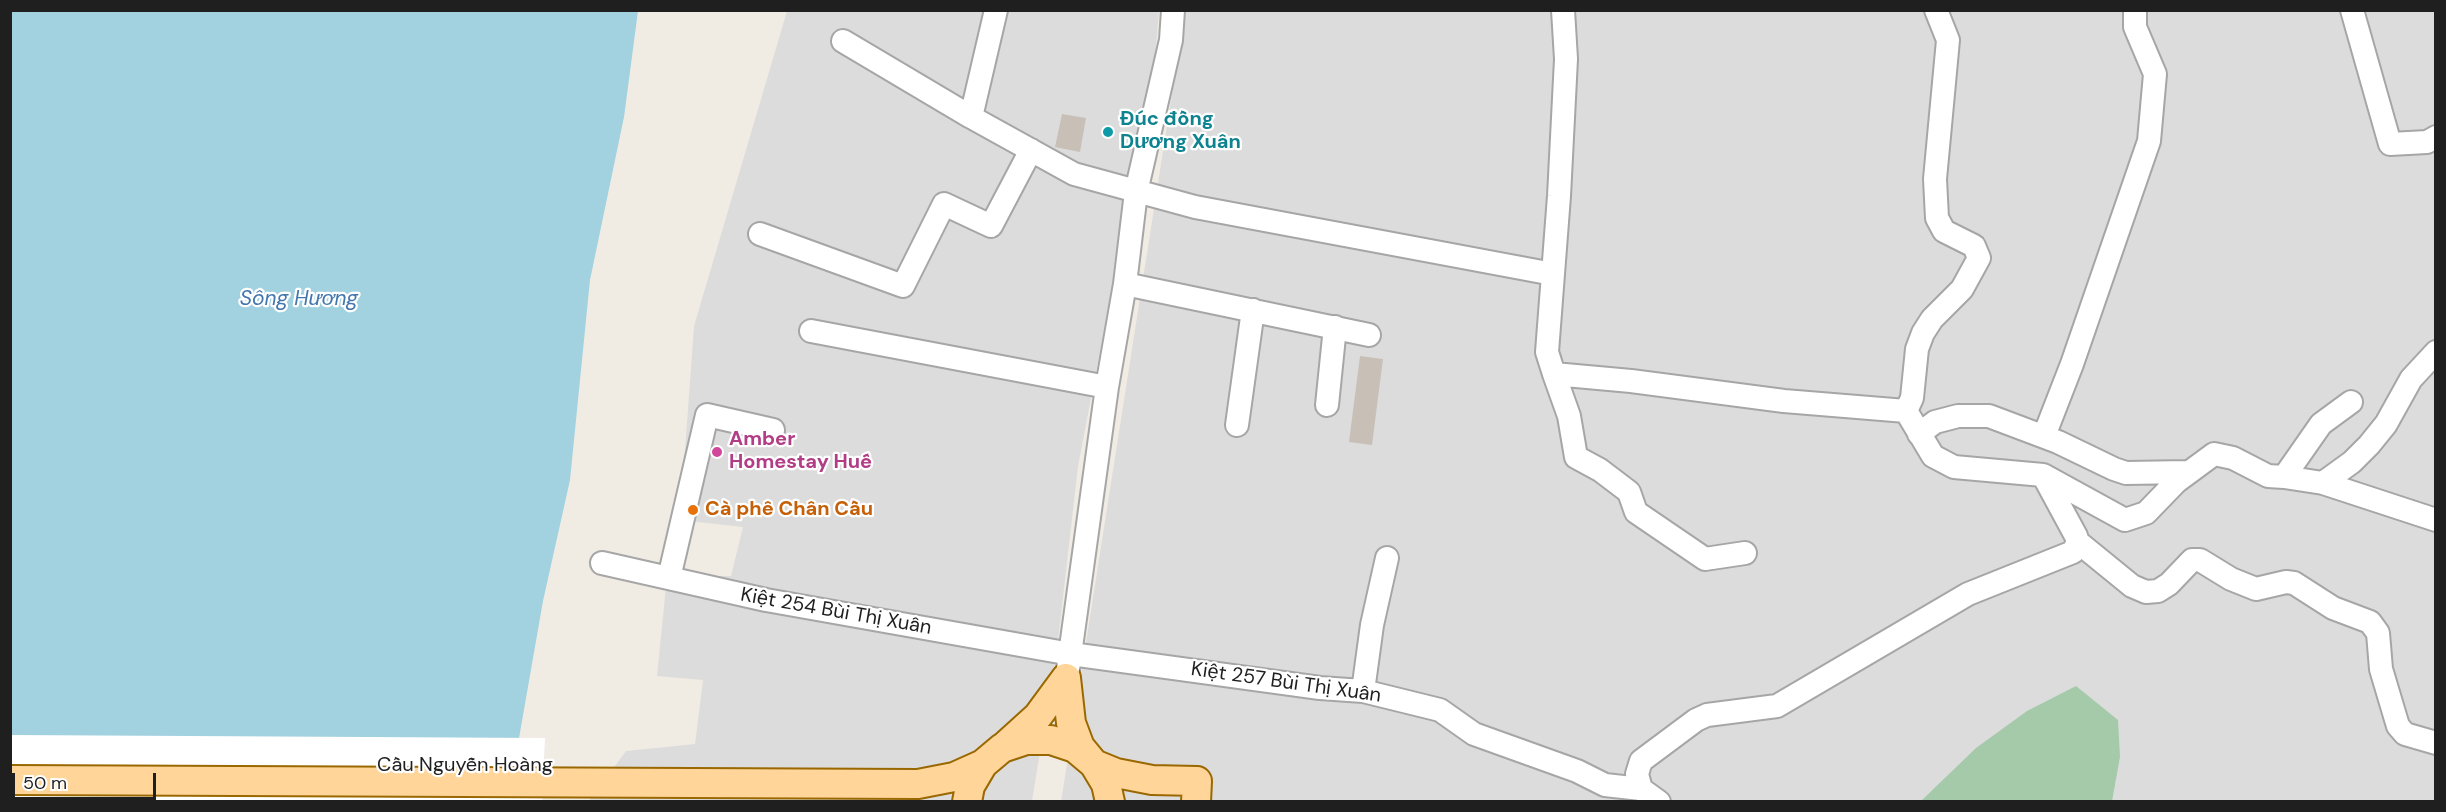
<!DOCTYPE html>
<meta charset="utf-8">
<style>
body{margin:0}
#map{position:relative;width:2446px;height:812px;overflow:hidden;background:#f0ece4;font-family:"DM Sans",sans-serif}
canvas{display:block}
.frame{position:absolute;inset:0;border:12px solid #1f1f1f;pointer-events:none}
.scale{position:absolute;left:12px;top:773px;width:144px;height:27px;box-sizing:border-box;border:3px solid #1f1f1f;border-top:0;padding-left:8px;font-size:18px;line-height:21px;white-space:nowrap;color:#1f1f1f;-webkit-text-stroke:4px #fff;paint-order:stroke}
</style>
<div id="map">
<canvas width="2446" height="812"></canvas>
<div class="frame"></div>
<div class="scale">50 m</div>
</div>
<script>
const ctx = document.querySelector('canvas').getContext('2d');
ctx.lineJoin = 'round';
function fillPath(path, color) { ctx.fillStyle = color; ctx.fill(path, 'evenodd'); }
const shape = rows => new Path2D(rows.map(r => 'M' + r).join(''));
function strokePath(path, color, width, dash) { ctx.strokeStyle = color; ctx.lineWidth = width; ctx.lineCap = dash ? 'butt' : 'round'; ctx.setLineDash(dash || []); ctx.stroke(path); }
function drawText(font, color, halo, rows, align = 'center') {
  ctx.font = font + ' "DM Sans",sans-serif'; ctx.lineWidth = 4.5; ctx.setLineDash([]); ctx.textBaseline = 'middle'; ctx.strokeStyle = halo; ctx.fillStyle = color; for (const [text, x, y, turn = 0] of rows) {
    ctx.save(); ctx.translate(x, y); ctx.rotate((+turn || 0) * Math.PI / 180); ctx.textAlign = isNaN(turn) ? turn : align; if (halo) ctx.strokeText(text, 0, 0); ctx.fillText(text, 0, 0); ctx.restore();
  }
}
const residential = shape([
 [787,11,1159,11,1154,70,1078,466,1058,641,1032,801,588,802,626,751,695,744,703,680,657,676,667,576,731,576,743,527,680,520,694,326],
 [1185,11,2435,11,2435,801,1061,802]
]);
const cemetery = shape([
 [2076,686,2118,720,2120,757,2112,801,1921,801,1976,748,2027,711]
]);
const water = shape([
 [10,11,638,11,624,117,590,280,570,480,543,601,508,801,11,801]
]);
const pier = shape([
 [11,735,545,738,542,801,11,802]
]);
const building = shape([
 [1062,114,1086,118,1080,152,1055,147],
 [1360,356,1383,359,1372,445,1349,442]
]);
const minor = shape([
 [1563,10,1566,59,1559,196,1547,352,1554,374,1631,381,1784,401,1906,411,1933,456,1954,467,2043,475,2125,520,2146,513,2176,482,2214,454,2233,458,2268,476,2284,477,2321,424,2351,402],
 [2352,10,2390,144,2427,142,2436,137],
 [843,41,971,117,1074,174,1195,207,1553,274],
 [971,117,996,10],
 [760,234,903,286,944,204,991,226,1031,150],
 [1125,284,1369,335],
 [811,331,1107,387],
 [1554,374,1569,416,1576,457,1600,470,1629,492,1636,512,1705,559,1745,553],
 [1327,405,1335,327],
 [1906,411,1912,398,1917,349,1923,333,1932,319,1962,289,1979,258,1974,246,1944,231,1937,218,1935,179,1948,40,1936,10],
 [1237,425,1253,310],
 [1919,434,1935,422,1958,416,1989,416,2058,442,2114,469,2126,473,2188,472],
 [2044,436,2072,364,2149,141,2155,74,2135,27,2135,10],
 [2284,477,2323,483,2436,520],
 [2323,483,2352,462,2369,445,2386,424,2411,379,2436,352],
 [2078,542,2132,586,2146,592,2158,591,2169,584,2192,560,2200,560,2231,579,2256,589,2286,582,2294,583,2333,608,2370,622,2378,633,2381,669,2398,726,2405,734,2436,743],
 [602,563,766,600,1071,654,1320,688,1363,691,1440,710,1474,734,1577,771,1605,785,1641,789,1659,802],
 [669,578,707,415,773,430],
 [1068,669,1107,387,1125,284,1136,192,1171,40,1173,10],
 [1363,691,1372,625,1387,558],
 [1641,789,1637,774,1641,761,1696,720,1707,715,1777,706,1968,594,2073,552,2078,542,2076,536,2043,475]
]);
const major = shape([
 [1066,678,1071,723,1080,747,1094,764,1116,773,1152,780,1197,781,1196,802],
 [1006,745,1038,716,1066,678],
 [10,780,918,784,954,777,983,764],
 [967,802,970,786,983,764,1002,748,1026,740,1051,740,1075,748,1094,764,1106,784,1110,802]
]);
const markers = [
 [1108,132,6,"#0f9aa8"],
 [717,452,6,"#d1479c"],
 [693,510,6,"#e8710a"]
];
const cultureNames = [
 ["Đúc đồng",1120,120],
 ["Dương Xuân",1120,143]
];
const hotelNames = [
 ["Amber",729,440],
 ["Homestay Huế",729,463]
];
const foodNames = [
 ["Cà phê Chân Cầu",705,510]
];
const streetNames = [
 ["Kiệt 254 Bùi Thị Xuân",836,612,10],
 ["Kiệt 257 Bùi Thị Xuân",1286,683,8],
 ["Cầu Nguyễn Hoàng",465,766]
];
const waterNames = [
 ["Sông Hương",299,299]
];
fillPath(residential, '#dddcdc');
fillPath(cemetery, '#a4caaa');
fillPath(water, '#a2d1e0');
fillPath(pier, '#fff');
fillPath(building, '#c8bfb7');
strokePath(minor, '#a6a6a6', 26);
strokePath(major, '#996800', 32);
strokePath(minor, '#fff', 22);
strokePath(major, '#ffd59a', 28);
for (const [x, y, r, color] of markers) { const dot = new Path2D(); dot.arc(x, y, r, 0, 2 * Math.PI); ctx.fillStyle = color; ctx.fill(dot); strokePath(dot, '#fff', 2); }
drawText('bold 20px', '#0d838f', '#fff', cultureNames, 'left');
drawText('bold 20px', '#b23c85', '#fff', hotelNames, 'left');
drawText('bold 20px', '#c56008', '#fff', foodNames, 'left');
drawText('20px', '#1f1f1f', '#fff', streetNames);
drawText('italic 21px', '#4276ac', '#fff', waterNames);
</script>
